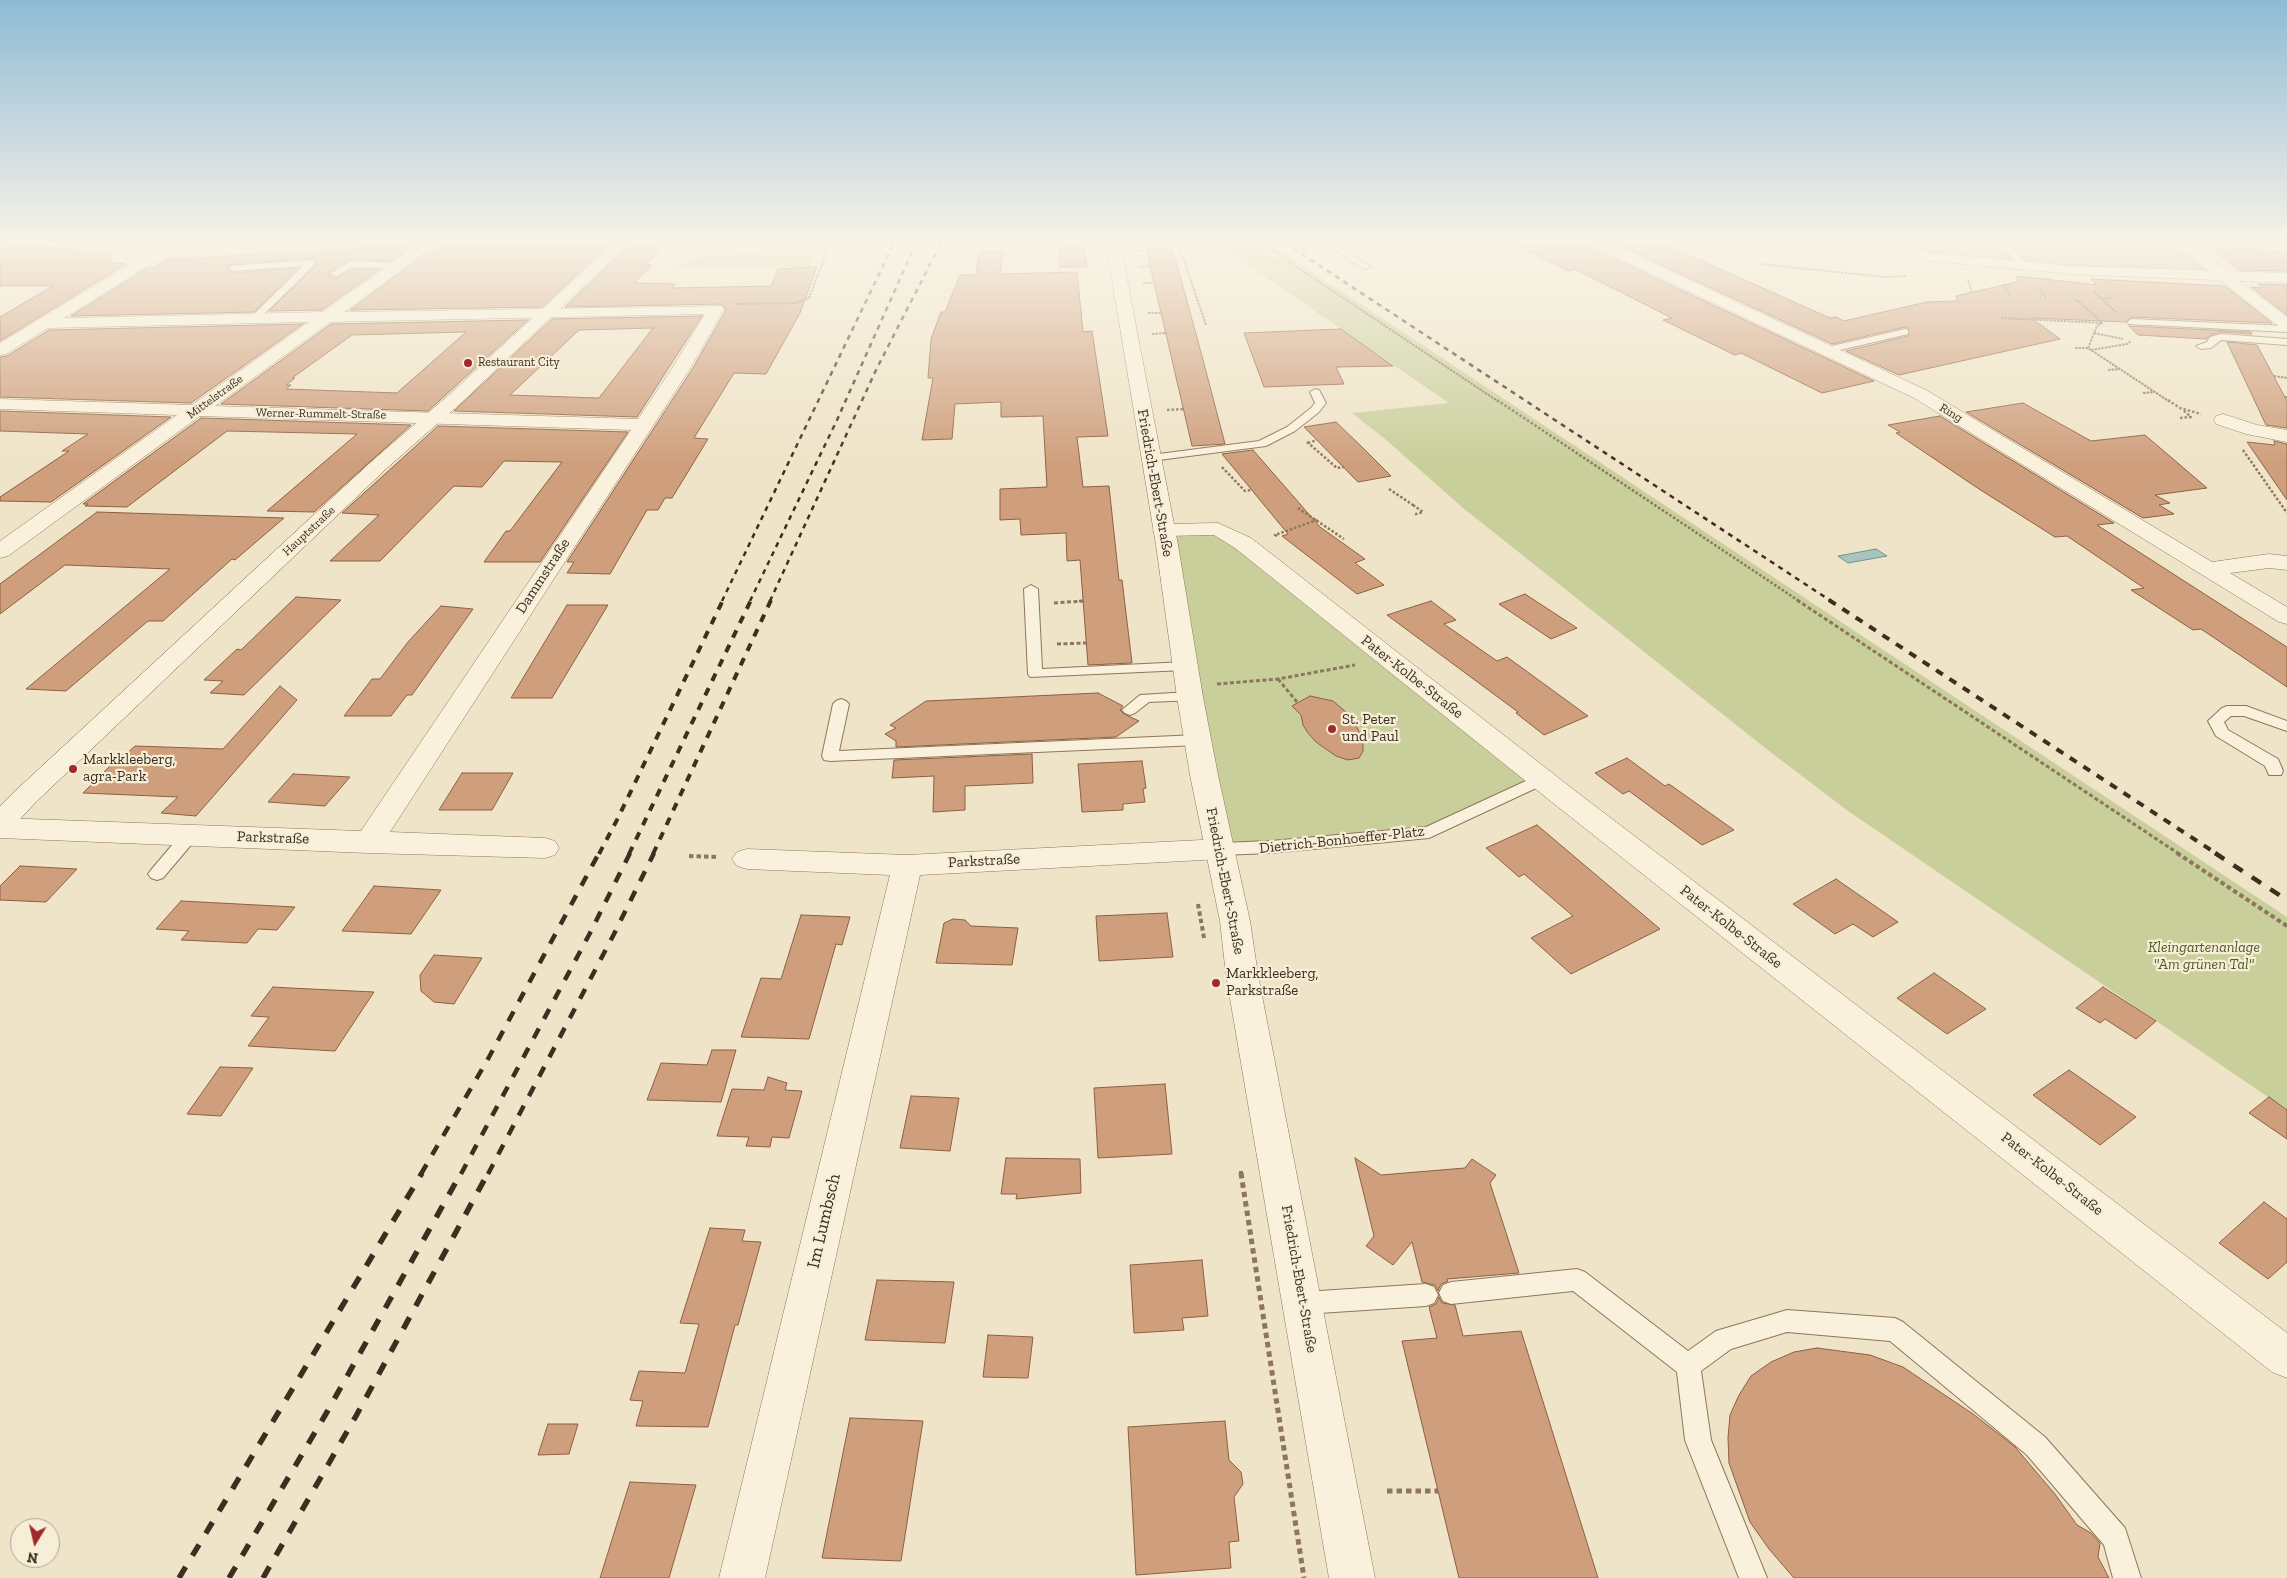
<!DOCTYPE html>
<meta charset="utf-8">
<style>
body{margin:0}
#map{position:relative;width:2287px;height:1578px;overflow:hidden;background:#f0e4c8;font-family:"Zilla Slab",serif}
canvas{display:block}
.north{position:absolute;left:10px;top:1518px;width:50px;height:50px;box-sizing:border-box;background:#f7eed8;border:1px solid #ada18e;border-radius:50%;rotate:189deg;font-size:14px;font-weight:700;line-height:20px;text-align:center;color:#3d2e20}
.north::after{content:'';display:block;margin:auto;width:18px;height:22px;background:#9e2a2b;clip-path:polygon(50% 0,100% 100%,50% 72%,0 100%)}
</style>
<div id="map">
<canvas width="2287" height="1578"></canvas>
<div class="north">N</div>
</div>
<script>
const ctx = document.querySelector('canvas').getContext('2d');
ctx.lineJoin = 'round';
function fillPath(path, color) { ctx.fillStyle = color; ctx.fill(path, 'evenodd'); }
const shape = rows => new Path2D(rows.map(r => 'M' + r).join(''));
function strokePath(path, color, width, dash) { ctx.strokeStyle = color; ctx.lineWidth = width; ctx.lineCap = dash ? 'butt' : 'round'; ctx.setLineDash(dash || []); ctx.stroke(path); }
function drawText(font, color, halo, rows, align = 'center') {
  ctx.font = font + ' "Zilla Slab",serif'; ctx.lineWidth = 4.5; ctx.setLineDash([]); ctx.textBaseline = 'middle'; ctx.strokeStyle = halo; ctx.fillStyle = color; for (const [text, x, y, turn = 0] of rows) {
    ctx.save(); ctx.translate(x, y); ctx.rotate((+turn || 0) * Math.PI / 180); ctx.textAlign = isNaN(turn) ? turn : align; if (halo) ctx.strokeText(text, 0, 0); ctx.fillText(text, 0, 0); ctx.restore();
  }
}
const green = shape([
 [1216,243,1253,243,1275,258,1288,256,2287,917,2287,1110,1848,811,1769,751,1463,508,1385,439,1352,413,1449,403],
 [741,254,755,254,811,256,810,267,678,268,697,257],
 [1214,529,1541,779,1429,832,1221,849,1164,530]
]);
const cemetery = shape([
 [1910,243,2180,243,2224,276,1922,257]
]);
const water = shape([
 [1876,549,1887,556,1848,563,1838,556,1876,549]
]);
const building = shape([
 [20,243,112,255,109,262,126,264,0,341,0,317,53,286,0,286,0,250,20,243],
 [365,243,369,243,369,247,407,245,412,247,392,261,351,259,329,272,329,276,336,278,353,269,379,270,322,310,269,311,315,266,316,260,311,258,228,265,227,268,233,273,298,268,254,312,71,316,149,267,153,268,165,260,356,249,365,243],
 [448,243,611,243,542,307,350,310,426,253,428,254,441,246,448,243],
 [631,243,665,243,646,265,652,265,634,283,676,284,672,288,771,286,778,269,817,267,800,313,766,374,734,373,694,438,708,439,672,498,665,498,658,510,647,510,610,574,567,573,574,562,567,562,693,368,726,310,722,304,565,307,631,243],
 [1058,243,1084,243,1087,267,1060,267,1058,243],
 [1171,243,1202,356,1225,444,1192,446,1145,244,1171,243],
 [1512,243,1589,243,1592,248,1874,381,1822,393,1741,353,1735,355,1663,320,1672,318,1575,269,1568,271,1512,243],
 [1614,243,1662,243,1830,318,1836,317,1844,321,1927,302,1958,301,1956,296,2017,282,2017,276,2097,285,2091,279,2225,286,2272,323,2132,317,2125,322,2031,318,2060,339,1899,375,1846,351,1908,336,1909,328,1905,327,1832,344,1614,243],
 [2212,249,2287,252,2287,271,2239,270,2212,249],
 [1003,251,1000,274,1077,272,1083,332,1092,331,1108,436,1077,437,1083,487,1109,486,1119,580,1122,580,1132,663,1088,665,1080,560,1067,561,1066,533,1021,535,1020,519,1000,520,1000,489,1047,487,1043,416,1001,417,1001,402,955,404,952,439,922,440,933,378,928,378,931,339,941,312,945,312,960,275,976,275,979,252,1003,251],
 [2258,284,2287,285,2287,315,2251,287,2263,288,2258,284],
 [702,316,637,417,454,411,552,319,702,316],
 [653,328,599,398,510,395,579,330,653,328],
 [528,320,428,411,221,404,331,324,528,320],
 [466,332,397,393,286,389,291,385,286,385,295,378,292,378,352,335,466,332],
 [303,324,191,403,0,397,0,357,7,356,49,330,303,324],
 [2129,326,2251,332,2252,334,2221,332,2210,335,2207,339,2138,335,2129,326],
 [1341,329,1393,366,1336,367,1344,384,1264,387,1244,333,1341,329],
 [2227,342,2257,345,2287,401,2287,428,2266,425,2227,342],
 [2023,403,2091,441,2145,435,2207,488,2155,495,2170,503,2159,505,2174,514,2143,518,1966,412,2023,403],
 [0,411,171,417,51,502,0,501,0,497,69,451,62,451,88,434,0,431,0,411],
 [1940,416,2114,523,2097,525,2287,647,2287,687,2201,629,2193,630,2131,590,2144,588,2067,536,2055,537,1979,489,1896,433,1900,432,1888,425,1940,416],
 [201,418,411,425,314,512,267,511,357,434,227,431,127,507,85,506,88,504,83,504,201,418],
 [1336,422,1363,448,1391,476,1358,482,1304,427,1336,422],
 [438,426,628,432,540,562,484,562,506,531,510,531,562,462,504,461,482,487,454,486,380,561,330,561,379,515,342,513,438,426],
 [2274,441,2287,444,2287,500,2247,442,2275,445,2274,441],
 [1253,450,1320,527,1365,559,1355,563,1384,585,1357,594,1282,536,1288,534,1222,454,1253,450],
 [97,512,284,518,235,560,232,559,163,621,148,621,66,691,26,689,170,569,65,565,0,614,0,584,97,512],
 [1525,594,1577,628,1551,639,1499,604,1525,594],
 [296,597,341,600,244,695,210,693,223,681,204,680,237,649,241,650,296,597],
 [1431,601,1456,620,1444,624,1497,661,1507,657,1588,716,1544,735,1516,713,1518,712,1387,615,1431,601],
 [567,605,608,605,552,698,511,698,567,605],
 [441,606,473,609,412,695,407,695,391,716,344,716,372,679,380,679,408,642,441,606],
 [280,686,297,700,196,816,161,813,178,797,83,793,121,755,125,755,135,746,223,749,280,686],
 [1098,693,1123,706,1120,710,1124,714,1139,721,1116,737,896,747,896,741,885,734,896,728,890,725,926,701,1098,693],
 [1310,696,1333,701,1346,712,1355,723,1363,741,1363,751,1359,758,1348,760,1336,756,1316,742,1308,733,1303,725,1301,715,1292,706,1310,696],
 [1032,754,1033,783,965,786,965,810,933,812,934,776,892,778,894,760,1032,754],
 [1627,758,1665,786,1669,784,1734,830,1702,845,1629,791,1623,794,1595,773,1627,758],
 [1142,761,1146,788,1143,789,1145,802,1123,804,1123,810,1082,812,1078,764,1142,761],
 [462,773,513,773,492,810,439,810,462,773],
 [293,774,350,777,325,806,268,802,293,774],
 [1537,825,1589,869,1660,929,1571,974,1531,938,1573,916,1524,874,1519,877,1486,848,1537,825],
 [20,866,77,869,46,902,0,900,0,886,20,866],
 [1836,879,1888,915,1898,922,1873,937,1853,924,1835,934,1793,904,1836,879],
 [374,886,441,890,411,934,342,931,374,886],
 [181,901,295,907,277,930,258,929,247,943,181,940,189,931,156,929,181,901],
 [1167,913,1173,957,1099,961,1096,916,1167,913],
 [801,915,850,917,842,945,836,944,809,1039,741,1037,761,978,781,979,801,915],
 [953,919,965,920,971,926,1018,928,1012,965,936,963,944,923,953,919],
 [434,955,482,958,454,1004,434,1002,421,991,420,975,434,955],
 [1934,973,1986,1009,1947,1034,1897,998,1934,973],
 [273,987,290,988,374,992,335,1051,248,1046,269,1017,251,1016,273,987],
 [2103,987,2156,1021,2136,1039,2105,1019,2100,1023,2076,1008,2103,987],
 [712,1050,736,1050,721,1102,647,1100,661,1063,707,1065,712,1050],
 [220,1067,253,1068,221,1116,187,1114,220,1067],
 [2069,1070,2136,1117,2100,1145,2033,1095,2069,1070],
 [768,1077,787,1083,785,1090,802,1091,789,1138,772,1137,770,1147,746,1146,749,1137,717,1136,732,1089,764,1090,768,1077],
 [1165,1084,1172,1154,1098,1158,1094,1088,1165,1084],
 [911,1096,959,1098,950,1151,900,1148,911,1096],
 [2269,1097,2287,1110,2287,1139,2249,1113,2269,1097],
 [1006,1158,1080,1159,1081,1193,1016,1199,1017,1194,1001,1194,1006,1158],
 [1355,1158,1381,1175,1465,1168,1472,1159,1496,1175,1490,1183,1519,1273,1447,1279,1448,1281,1441,1284,1438,1291,1435,1285,1422,1282,1412,1242,1393,1265,1366,1246,1374,1236,1355,1158],
 [2264,1202,2287,1219,2287,1262,2268,1279,2219,1243,2264,1202],
 [710,1228,745,1230,742,1241,761,1242,738,1325,735,1325,708,1427,636,1426,643,1401,630,1400,639,1371,685,1373,699,1324,680,1323,710,1228],
 [1202,1260,1208,1316,1182,1318,1184,1330,1134,1333,1130,1265,1202,1260],
 [877,1280,954,1282,945,1343,865,1340,877,1280],
 [1439,1297,1442,1303,1455,1305,1463,1336,1521,1331,1598,1578,1459,1578,1402,1341,1437,1338,1429,1307,1436,1304,1439,1297],
 [988,1335,1033,1337,1028,1378,983,1377,988,1335],
 [1817,1348,1870,1355,1903,1367,1973,1414,2000,1435,2015,1447,2055,1494,2077,1525,2091,1533,2100,1543,2098,1557,2109,1578,1794,1578,1769,1549,1750,1522,1729,1463,1728,1438,1730,1415,1739,1395,1751,1376,1771,1362,1794,1352,1817,1348],
 [850,1418,923,1421,901,1561,822,1558,850,1418],
 [1225,1421,1229,1460,1241,1472,1243,1484,1234,1497,1239,1541,1229,1542,1231,1568,1136,1575,1128,1427,1225,1421],
 [548,1424,578,1424,569,1454,538,1455,548,1424],
 [630,1482,696,1485,669,1578,600,1578,630,1482]
]);
const pathFar4 = shape([
 [1178,243,1206,325],
 [1261,243,1499,402],
 [1263,243,1281,254,1286,253],
 [1295,243,1308,253],
 [2087,243,2097,250],
 [2109,243,2120,251],
 [0,248,15,243],
 [1138,251,1147,251],
 [1761,264,1884,277,1907,276],
 [1139,267,1151,266],
 [1968,280,1972,293],
 [1143,283,1155,283],
 [2003,284,2010,296],
 [2039,287,2046,298],
 [2094,292,2117,313],
 [2101,298,2113,299],
 [2075,300,2080,302,2102,323,2097,326,2088,348],
 [736,304,796,303,809,298,830,243],
 [1148,313,1162,313],
 [2001,318,2102,323],
 [2094,333,2123,339],
 [1152,334,1167,333],
 [2075,348,2088,348,2170,402],
 [2091,350,2127,344,2131,341],
 [2108,370,2120,369],
 [2274,376,2287,378],
 [2143,393,2154,392],
 [2285,397,2287,397]
]);
const pathFar3 = shape([
 [1497,400,1799,601],
 [2168,400,2180,408,2201,414],
 [1167,410,1184,409],
 [2180,418,2191,417,2183,410],
 [1307,442,1337,468,1344,467],
 [1308,443,1317,440],
 [2243,450,2287,513],
 [1222,467,1245,491,1251,490],
 [1389,489,1413,505,1411,506],
 [1413,505,1423,512,1413,515],
 [1298,508,1344,539],
 [1277,536,1275,535,1317,520],
 [1079,601,1083,601]
]);
const pathFar2 = shape([
 [1797,600,2179,854],
 [1054,603,1083,601],
 [1057,644,1086,643],
 [1278,679,1297,702],
 [1217,684,1278,679,1355,665]
]);
const pathFar1 = shape([
 [2177,853,2287,926],
 [689,856,717,857],
 [1198,904,1204,938],
 [1241,1171,1241,1174]
]);
const path = shape([
 [1241,1173,1304,1578],
 [1387,1491,1438,1491]
]);
const service = shape([
 [1324,243,1334,243,1371,267,1364,269,1324,243],
 [1999,243,2008,243,2023,259,2028,267,2027,269,2021,269,1999,243],
 [2204,243,2256,243,2268,246,2264,249,2208,246,2204,243],
 [311,260,314,261,314,265,257,321,251,321,251,317,303,266,233,271,229,268,230,266,311,260],
 [351,261,398,263,402,266,398,269,353,267,337,276,330,274,351,261],
 [2132,319,2287,326,2287,332,2129,324,2127,322,2132,319],
 [1905,329,1908,330,1908,334,1827,353,1822,350,1823,348,1905,329],
 [2221,334,2287,339,2287,345,2221,340,2211,348,2201,349,2196,346,2207,342,2210,337,2221,334],
 [1315,389,1319,390,1326,403,1319,412,1295,431,1266,446,1151,461,1145,458,1151,455,1259,441,1287,427,1311,408,1315,403,1310,392,1315,389],
 [1031,585,1038,589,1042,669,1185,662,1192,666,1185,670,1030,677,1028,674,1024,589,1031,585],
 [1190,692,1195,694,1197,697,1195,700,1149,702,1135,713,1130,715,1125,713,1122,710,1140,695,1190,692],
 [841,699,846,701,849,704,839,751,1198,735,1203,737,1206,740,1203,743,1198,745,830,761,824,760,822,756,833,704,836,701,841,699],
 [2227,706,2246,706,2287,721,2287,731,2244,716,2231,716,2224,722,2228,730,2278,759,2283,771,2281,775,2269,775,2265,766,2216,736,2208,721,2222,708,2227,706],
 [1541,774,1547,775,1549,779,1547,783,1429,838,1271,853,1221,855,1215,853,1212,849,1215,845,1221,843,1271,841,1426,827,1541,774],
 [190,829,196,831,198,835,196,839,163,878,157,880,151,878,148,874,151,870,184,831,190,829],
 [1577,1269,1585,1272,1688,1351,1716,1331,1787,1310,1895,1318,1903,1322,2045,1437,2125,1528,2141,1578,2113,1578,2104,1545,2027,1455,1890,1341,1787,1332,1731,1349,1701,1371,1711,1440,1767,1578,1739,1578,1685,1440,1677,1372,1573,1291,1451,1304,1443,1301,1439,1293,1443,1285,1451,1282,1577,1269],
 [1426,1284,1434,1287,1438,1295,1434,1303,1426,1306,1304,1314,1296,1311,1292,1303,1296,1295,1304,1292,1426,1284]
]);
const minor = shape([
 [63,243,104,243,154,249,277,243,363,243,356,247,160,258,64,318,323,312,421,243,437,243,344,312,722,306,724,309,691,367,390,832,545,838,555,841,559,848,555,855,545,858,368,853,0,838,0,818,361,831,631,430,200,416,8,556,0,558,0,541,177,415,0,409,0,399,192,405,309,322,48,328,6,354,0,355,0,343,142,257,70,247,63,243],
 [705,314,673,367,638,419,215,406,330,322,705,314],
 [1591,243,1610,243,1926,390,2212,562,2269,554,2287,556,2287,570,2269,568,2230,573,2287,607,2287,624,2279,622,1914,398,1593,246,1591,243],
 [2173,243,2189,243,2287,317,2287,330,2281,328,2173,243],
 [2223,414,2257,425,2287,430,2287,442,2246,434,2216,424,2214,420,2216,416,2223,414],
 [1218,523,1251,538,1578,793,2287,1333,2287,1378,2272,1372,1558,807,1235,548,1214,535,1164,536,1156,535,1153,530,1156,525,1164,524,1218,523],
 [1221,839,1231,842,1235,849,1231,856,1221,859,920,875,765,1578,719,1578,890,875,747,869,737,866,732,859,737,852,747,849,907,855,1221,839]
]);
const tertiary = shape([
 [1106,243,1120,243,1178,545,1203,697,1218,775,1250,921,1258,975,1375,1578,1329,1578,1226,975,1220,921,1190,775,1177,697,1156,545,1106,243],
 [1776,243,1829,243,2070,266,2287,273,2287,283,2070,274,1783,247,1776,243]
]);
const secondary = shape([
 [614,243,629,243,462,402,386,469,35,803,10,830,0,833,0,806,15,791,372,461,450,394,614,243]
]);
const railFar3 = shape([
 [1285,243,1831,601],
 [722,601,894,243],
 [750,601,837,420,916,243],
 [770,601,876,370,941,243]
]);
const railFar2 = shape([
 [1829,600,2217,854],
 [599,854,618,818,723,600],
 [629,854,751,600],
 [653,854,771,600]
]);
const railFar1 = shape([
 [2215,853,2287,900],
 [421,1174,488,1059,599,853],
 [461,1174,590,933,630,853],
 [488,1174,614,934,654,853]
]);
const rail = shape([
 [179,1578,422,1173],
 [229,1578,327,1412,461,1173],
 [263,1578,356,1416,488,1173]
]);
const markers = [
 [468,363,5,"#9e2a2b"],
 [1332,729,5,"#9e2a2b"],
 [73,769,5,"#9e2a2b"],
 [1216,983,5,"#9e2a2b"]
];
const farPoinames = [
 ["Restaurant City",478,363]
];
const farStreetnames = [
 ["Mittelstraße",215,397,-36],
 ["Ring",1951,413,31],
 ["Werner-Rummelt-Straße",321,414,1],
 ["Hauptstraße",309,531,-43]
];
const streetNames = [
 ["Friedrich-Ebert-Straße",1155,483,80],
 ["Dammstraße",543,576,-57],
 ["Pater-Kolbe-Straße",1412,677,38],
 ["Parkstraße",273,838,2],
 ["Dietrich-Bonhoeffer-Platz",1342,840,-6],
 ["Parkstraße",984,861,-3],
 ["Friedrich-Ebert-Straße",1225,881,79],
 ["Pater-Kolbe-Straße",1731,927,38],
 ["Pater-Kolbe-Straße",2052,1174,38],
 ["Friedrich-Ebert-Straße",1299,1279,80]
];
const poiNames = [
 ["St. Peter",1342,720],
 ["und Paul",1342,737],
 ["Markkleeberg,",83,760],
 ["agra-Park",83,777],
 ["Markkleeberg,",1226,974],
 ["Parkstraße",1226,991]
];
const parkNames = [
 ["Kleingartenanlage",2204,948],
 ["\"Am grünen Tal\"",2204,965]
];
const nearStreetnames = [
 ["Im Lumbsch",824,1221,-77]
];
fillPath(green, '#c9cf9b');
fillPath(cemetery, '#bfc49a');
fillPath(water, '#a9c4bc');
strokePath(water, '#6f938a', 1);
fillPath(building, '#cf9f7d');
strokePath(building, '#8d5f41', 1);
strokePath(service, '#8d765c', 2);
strokePath(minor, '#8d765c', 1);
strokePath(tertiary, '#8d765c', 1);
strokePath(secondary, '#6f573f', 1);
strokePath(pathFar4, '#8d765c', 2, [2.5, 1]);
strokePath(pathFar3, '#8d765c', 2.5, [2.5, 2]);
strokePath(pathFar2, '#8d765c', 3, [4, 2.5]);
strokePath(pathFar1, '#8d765c', 4, [4.5, 3]);
strokePath(path, '#8d765c', 5, [5.5, 4]);
fillPath(service, '#faf1dc');
fillPath(minor, '#faf1dc');
fillPath(tertiary, '#faf1dc');
fillPath(secondary, '#faf1dc');
strokePath(railFar3, '#3d2e20', 2.5, [5, 5]);
strokePath(railFar2, '#3d2e20', 4, [8, 8]);
strokePath(railFar1, '#3d2e20', 4.5, [11, 11]);
strokePath(rail, '#3d2e20', 5.5, [13, 13]);
const sky = ctx.createLinearGradient(0, 0, 0, 464);
sky.addColorStop(0, '#8fbad6');
sky.addColorStop(0.52, '#f8f3e6');
sky.addColorStop(1, '#f8f3e600');
ctx.fillStyle = sky;
ctx.fillRect(0, 0, 2287, 464);
for (const [x, y, r, color] of markers) { const dot = new Path2D(); dot.arc(x, y, r, 0, 2 * Math.PI); ctx.fillStyle = color; ctx.fill(dot); strokePath(dot, '#f7eed8', 2); }
drawText('12px', '#3d2e20', '#f7eed8', farPoinames, 'left');
drawText('12px', '#3d2e20', '#f7eed8', farStreetnames);
drawText('15px', '#3d2e20', '#f7eed8', streetNames);
drawText('15px', '#3d2e20', '#f7eed8', poiNames, 'left');
drawText('italic 15px', '#4d5a26', '#f7eed8', parkNames);
drawText('18px', '#3d2e20', '#f7eed8', nearStreetnames);
</script>
